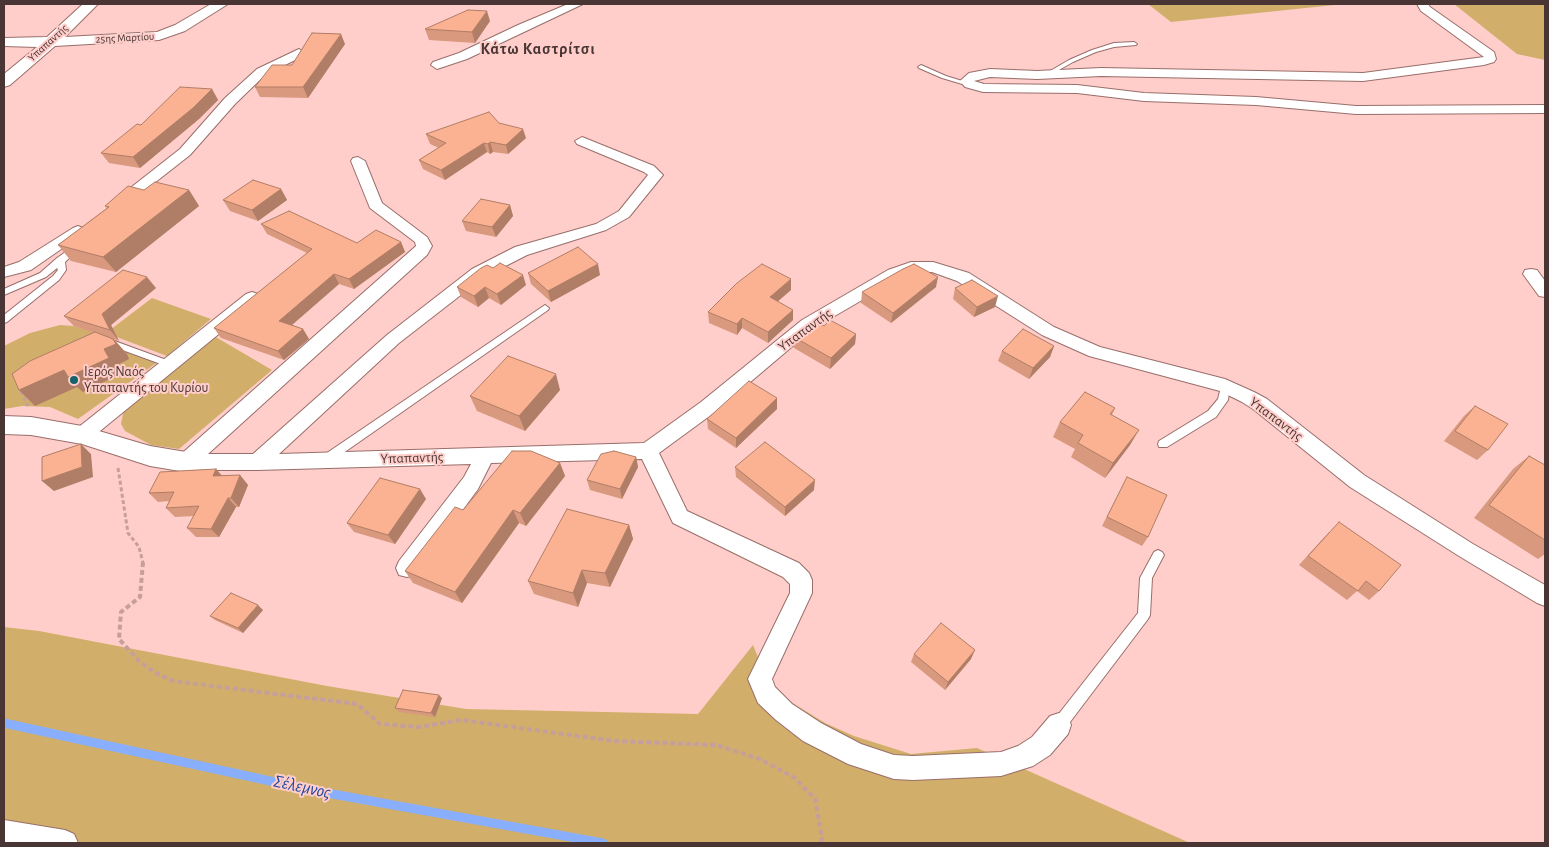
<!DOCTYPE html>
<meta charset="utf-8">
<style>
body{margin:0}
#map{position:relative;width:1549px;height:847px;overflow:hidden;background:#ffceca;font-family:"Alegreya Sans",sans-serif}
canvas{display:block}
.frame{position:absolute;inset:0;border:5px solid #493634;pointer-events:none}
</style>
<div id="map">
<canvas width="1549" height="847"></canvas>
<div class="frame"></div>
</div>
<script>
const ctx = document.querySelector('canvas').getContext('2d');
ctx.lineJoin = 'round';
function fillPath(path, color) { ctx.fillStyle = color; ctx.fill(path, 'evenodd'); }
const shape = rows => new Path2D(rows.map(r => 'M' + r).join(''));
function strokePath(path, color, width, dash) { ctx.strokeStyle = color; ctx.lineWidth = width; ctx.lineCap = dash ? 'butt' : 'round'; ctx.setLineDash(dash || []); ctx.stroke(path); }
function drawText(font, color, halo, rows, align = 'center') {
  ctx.font = font + ' "Alegreya Sans",sans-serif'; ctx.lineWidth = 4; ctx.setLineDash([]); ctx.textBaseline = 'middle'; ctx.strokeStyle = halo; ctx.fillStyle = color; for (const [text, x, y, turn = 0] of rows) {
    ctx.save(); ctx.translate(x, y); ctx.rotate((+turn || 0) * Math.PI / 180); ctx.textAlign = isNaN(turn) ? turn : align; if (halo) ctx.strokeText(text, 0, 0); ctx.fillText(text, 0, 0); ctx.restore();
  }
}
const green = shape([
 [1148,4,1344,4,1171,22],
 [1454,4,1545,4,1545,60,1517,54],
 [152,298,211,319,167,356,106,333],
 [60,325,74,326,102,335,162,359,78,419,50,407,22,406,4,409,4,346,30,333],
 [214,336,272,370,179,449,151,445,125,431,121,424,124,409],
 [4,627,39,631,327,686,466,709,698,714,753,645,767,679,783,697,825,723,854,736,911,754,977,748,1190,843,4,843]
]);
const stream = shape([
 [4,723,316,791,603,843]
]);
const pathFar1 = shape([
 [21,391,28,406],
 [118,468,128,533,139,547,143,563]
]);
const path = shape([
 [143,562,140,597,121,612,119,639,139,661,154,672,173,681,357,704,380,724,419,727,461,720,615,741,716,745,760,759,795,778,815,799,822,838,821,843]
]);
const service = shape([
 [1134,42,1137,44,1136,45,1114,47,1096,52,1073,62,1050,75,1045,74,1069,60,1092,50,1114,43,1134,42],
 [921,65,946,76,972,84,969,86,942,78,919,68,918,67,921,65],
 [77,244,81,247,65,262,66,270,59,280,7,322,4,323,4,315,53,276,58,270,57,268,46,277,4,295,4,289,40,273,57,258,77,244],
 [545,305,549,308,548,310,329,463,321,463,320,460,321,457,545,305],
 [109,339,172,362,174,364,169,367,106,344,104,342,109,339],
 [1225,382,1230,386,1228,400,1216,417,1167,447,1159,447,1158,444,1159,441,1208,411,1218,399,1222,383,1225,382],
 [1158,550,1162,552,1164,555,1152,578,1150,615,1148,619,1064,730,1059,731,1054,730,1053,725,1054,720,1138,613,1140,578,1154,552,1158,550]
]);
const minor = shape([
 [568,4,583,4,467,59,437,69,431,65,433,62,459,53,518,25,568,4],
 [1417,4,1428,4,1430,7,1494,52,1496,59,1494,62,1484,65,1363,81,1101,76,1037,79,990,77,974,81,984,84,1077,85,1144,93,1256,97,1356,106,1545,105,1545,113,1356,114,1256,105,1144,101,1077,93,983,92,965,87,960,81,969,73,990,69,1037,71,1101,68,1363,73,1484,57,1421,11,1417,4],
 [299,49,305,53,303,56,265,75,235,104,190,155,125,206,115,206,113,203,115,200,180,149,225,98,257,69,299,49],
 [582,137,654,166,663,175,629,217,606,230,527,255,484,277,399,343,279,454,644,443,701,402,802,320,888,270,911,262,933,262,969,273,1054,327,1100,347,1225,379,1254,392,1267,399,1364,475,1473,544,1545,585,1545,606,1537,603,1459,556,1350,487,1253,409,1242,402,1220,391,1089,356,1042,335,957,281,932,272,913,272,900,278,814,328,715,412,659,453,687,511,799,563,809,573,812,580,812,593,772,679,775,687,792,704,821,723,861,744,894,755,913,756,1001,752,1018,746,1032,737,1050,716,1059,713,1068,716,1071,725,1068,734,1050,755,1033,766,1001,776,913,780,894,779,848,764,803,741,776,720,758,703,748,679,790,593,790,584,783,577,673,523,642,459,491,463,478,489,415,575,407,577,399,575,396,568,399,561,464,477,471,464,257,470,186,470,179,468,176,462,179,456,416,246,415,242,370,208,351,161,353,158,358,157,365,161,382,203,427,237,432,246,427,255,208,454,253,454,387,335,472,269,515,247,596,224,619,211,648,175,644,172,577,144,575,141,582,137],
 [78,226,83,228,86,231,83,234,31,270,4,277,4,267,19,262,73,228,78,226],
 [1531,269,1537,270,1545,281,1545,297,1539,296,1523,274,1525,270,1531,269],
 [252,292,258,294,260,298,258,302,89,440,82,442,75,440,73,435,75,430,246,294,252,292],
 [4,820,65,830,74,834,78,843,4,843,4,820]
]);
const tertiary = shape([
 [83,4,98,4,65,37,157,32,175,25,211,4,228,4,185,31,159,40,55,46,10,85,4,87,4,74,37,47,4,46,4,38,47,37,83,4],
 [4,416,31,417,82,426,150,446,186,452,195,455,198,462,195,469,186,472,150,466,82,444,31,435,4,434,4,416]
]);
const wall = shape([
 [490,21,475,43,429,40,425,29],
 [345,44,308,98,260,97,255,87],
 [212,89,218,100,199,119,140,168,109,163,101,153,141,125],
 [499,123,526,138,508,154,493,152,490,154,487,152,445,180,423,169,419,160,439,148,430,144,426,134],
 [281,189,287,200,258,221,230,211,223,200],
 [144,190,189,190,199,206,116,272,71,261,58,245,107,208,105,206],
 [510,205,513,216,496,237,466,231,462,221],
 [261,224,357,243,401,242,405,252,354,289,339,284,292,325,303,329,309,339,284,360,221,338,214,328,307,253,267,234],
 [493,268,526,285,501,305,489,298,478,307,461,297,457,287],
 [528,273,600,275,551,302,531,284],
 [936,287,891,323,861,303,862,292],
 [156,288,111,325,119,341,114,339,127,354,129,359,117,365,122,373,83,392,77,387,35,406,94,333,74,326,64,316],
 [955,288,995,307,974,317,953,299],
 [791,290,778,301,793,320,768,343,742,328,737,335,709,323,708,312],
 [824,326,856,334,855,344,830,369,794,348,794,337],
 [1054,346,1050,357,1029,379,998,361,1002,351],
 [560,390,525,431,477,411,470,396],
 [777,398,777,409,736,448,708,429,707,419],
 [1475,406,1488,450,1477,460,1444,441,1464,416],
 [1115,408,1112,415,1130,445,1105,478,1071,457,1075,449,1053,437,1060,422],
 [1529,456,1545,465,1545,554,1538,559,1474,518,1513,469],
 [636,457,638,467,622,499,590,490,587,480],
 [560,463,565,476,526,526,519,523,462,603,413,583,405,571,463,510],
 [735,467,814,490,785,516,736,477],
 [216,469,222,476,240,475,248,485,239,507,236,507,219,537,196,537,187,528,194,516,175,517,166,508,169,501,158,502,149,493],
 [1127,477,1148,537,1142,546,1102,526],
 [426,499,395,544,354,532,347,523],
 [629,525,633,539,610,587,587,583,578,607,534,594,528,581],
 [1329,532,1379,591,1369,600,1357,591,1347,600,1299,565],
 [263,610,243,633,215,620,210,616],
 [914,654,971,659,945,690,911,662],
 [442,698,435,717,399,712,395,708]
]);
const shadedWall = shape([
 [487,11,490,21,475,43,472,32],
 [341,34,345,44,308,98,303,87],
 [212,89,218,100,199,119,140,168,133,157],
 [523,129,526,138,508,154,506,145],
 [490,142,493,152,490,154,488,144],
 [484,143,487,152,445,180,441,170],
 [281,189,287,200,258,221,252,210],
 [189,190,199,206,116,272,103,257],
 [510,205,513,216,496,237,492,227],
 [401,242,405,252,354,289,349,279],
 [598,264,600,275,551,302,548,291],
 [334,274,339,284,285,331,279,321],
 [523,275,526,285,501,305,497,294],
 [147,277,156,288,111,325,119,341,110,330,102,314],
 [938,277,936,287,891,323,893,313],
 [791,279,791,290,770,308,770,297],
 [485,287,489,298,478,307,474,296],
 [998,296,995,307,974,317,977,307],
 [793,310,793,320,768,343,768,332],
 [742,318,742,328,737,335,737,324],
 [303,329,309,339,284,360,278,351],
 [856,334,855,344,830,369,831,358],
 [113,339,127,354,129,359,117,365,122,373,83,392,77,387,35,406,19,390],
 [1054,346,1050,357,1029,379,1033,368],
 [556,374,560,390,525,431,519,416],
 [777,398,777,409,736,448,736,438],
 [1139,430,1130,445,1105,478,1113,463],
 [81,444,91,454,93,477,54,491,42,481],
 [636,457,638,467,622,499,620,489],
 [560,463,565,476,526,526,520,513],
 [216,469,224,478,213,476],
 [240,475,248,485,239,507,231,498],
 [815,480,814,490,785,516,785,507],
 [420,489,426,499,395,544,388,535],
 [228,498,236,507,219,537,211,529],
 [513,510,519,523,462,603,455,592],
 [629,525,633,539,610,587,605,573],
 [582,570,587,583,578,607,573,593],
 [258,605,263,610,243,633,238,628],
 [975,650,971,659,945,690,948,682],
 [439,695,442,698,435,717,431,713]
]);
const building = shape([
 [468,10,487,11,472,32,425,29,468,10],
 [312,33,341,34,303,87,255,87,272,65,292,65,312,33],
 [180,87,212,89,193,108,133,157,101,153,137,124,141,125,180,87],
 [489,112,499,123,523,129,506,145,490,142,488,144,484,143,441,170,419,160,446,143,426,134,489,112],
 [253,180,281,189,252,210,223,200,253,180],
 [155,182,189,190,103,257,58,245,109,207,105,206,128,186,144,190,155,182],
 [481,199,510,205,492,227,462,221,481,199],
 [289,211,357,243,376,230,401,242,349,279,334,274,279,321,303,329,278,351,214,328,312,249,261,224,289,211],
 [578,247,598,264,548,291,528,273,578,247],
 [500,263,523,275,497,294,485,287,474,296,457,287,481,268,487,265,493,268,500,263],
 [762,264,791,279,770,297,793,310,768,332,742,318,737,324,708,312,737,283,762,264],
 [914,264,938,277,893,313,862,292,903,269,914,264],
 [123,270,147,277,102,314,110,330,64,316,123,270],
 [972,280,998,296,977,307,955,288,972,280],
 [814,320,824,326,830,320,856,334,831,358,794,337,814,320],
 [1023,329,1054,346,1033,368,1002,351,1023,329],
 [95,332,113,339,116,344,104,349,109,358,68,377,64,370,19,390,12,374,30,361,95,332],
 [508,356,556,374,519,416,470,396,508,356],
 [749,381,777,398,736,438,707,419,749,381],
 [1085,392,1115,408,1110,414,1139,430,1113,463,1078,443,1083,435,1060,422,1085,392],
 [1475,406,1508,424,1488,450,1455,431,1475,406],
 [765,442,815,480,785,507,735,467,765,442],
 [81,444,82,467,42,481,42,457,81,444],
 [512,451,531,451,560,463,520,513,513,510,455,592,405,571,455,507,463,510,512,451],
 [614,451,636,457,620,489,587,480,601,454,614,451],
 [1529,456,1545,465,1545,540,1489,505,1529,456],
 [216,469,213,476,240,475,231,498,228,498,211,529,187,528,199,506,166,508,174,492,149,493,160,472,216,469],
 [1127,477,1167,495,1148,537,1107,517,1127,477],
 [380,478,420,489,388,535,347,523,380,478],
 [567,509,629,525,605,573,582,570,573,593,528,581,567,509],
 [1339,522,1401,565,1379,591,1366,581,1358,591,1308,556,1339,522],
 [231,593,258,605,238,628,210,616,231,593],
 [941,623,975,650,948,682,914,654,941,623],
 [403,690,439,695,431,713,395,708,403,690]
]);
const markers = [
 [74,380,5,"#14636a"]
];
const farStreetnames = [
 ["25ης Μαρτίου",125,38,-3],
 ["Υπαπαντής",48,43,-42]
];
const streetNames = [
 ["Υπαπαντής",805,330,-36],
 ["Υπαπαντής",1276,419,37],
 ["Υπαπαντής",412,458,-2]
];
const poiNames = [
 ["Ιερός Ναός",84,372],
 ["Υπαπαντής του Κυρίου",84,388]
];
const farDistrictnames = [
 ["Κάτω Καστρίτσι",538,49]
];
const nearWaternames = [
 ["Σέλεμνος",302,787,12]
];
fillPath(green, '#d1af6b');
strokePath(stream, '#89aefc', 9);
strokePath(service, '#996e6a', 2);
strokePath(minor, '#996e6a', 2);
strokePath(tertiary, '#996e6a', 2);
strokePath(pathFar1, '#c69f9b', 3, [4, 2.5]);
strokePath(path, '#c69f9b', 4, [5, 3]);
fillPath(service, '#fff');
fillPath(minor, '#fff');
fillPath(tertiary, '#fff');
fillPath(wall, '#d8997e');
fillPath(shadedWall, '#b07d66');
fillPath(building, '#fbb292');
strokePath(building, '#b07d66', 1);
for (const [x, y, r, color] of markers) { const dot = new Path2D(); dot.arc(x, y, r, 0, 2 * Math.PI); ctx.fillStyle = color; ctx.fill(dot); strokePath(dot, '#ffceca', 2); }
drawText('11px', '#493634', '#ffceca', farStreetnames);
drawText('14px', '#493634', '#ffceca', streetNames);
drawText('14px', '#493634', '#ffceca', poiNames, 'left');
ctx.letterSpacing = '1px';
drawText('bold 16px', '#493634', '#ffceca', farDistrictnames);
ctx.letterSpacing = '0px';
drawText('italic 18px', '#21469e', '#ffceca', nearWaternames);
</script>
